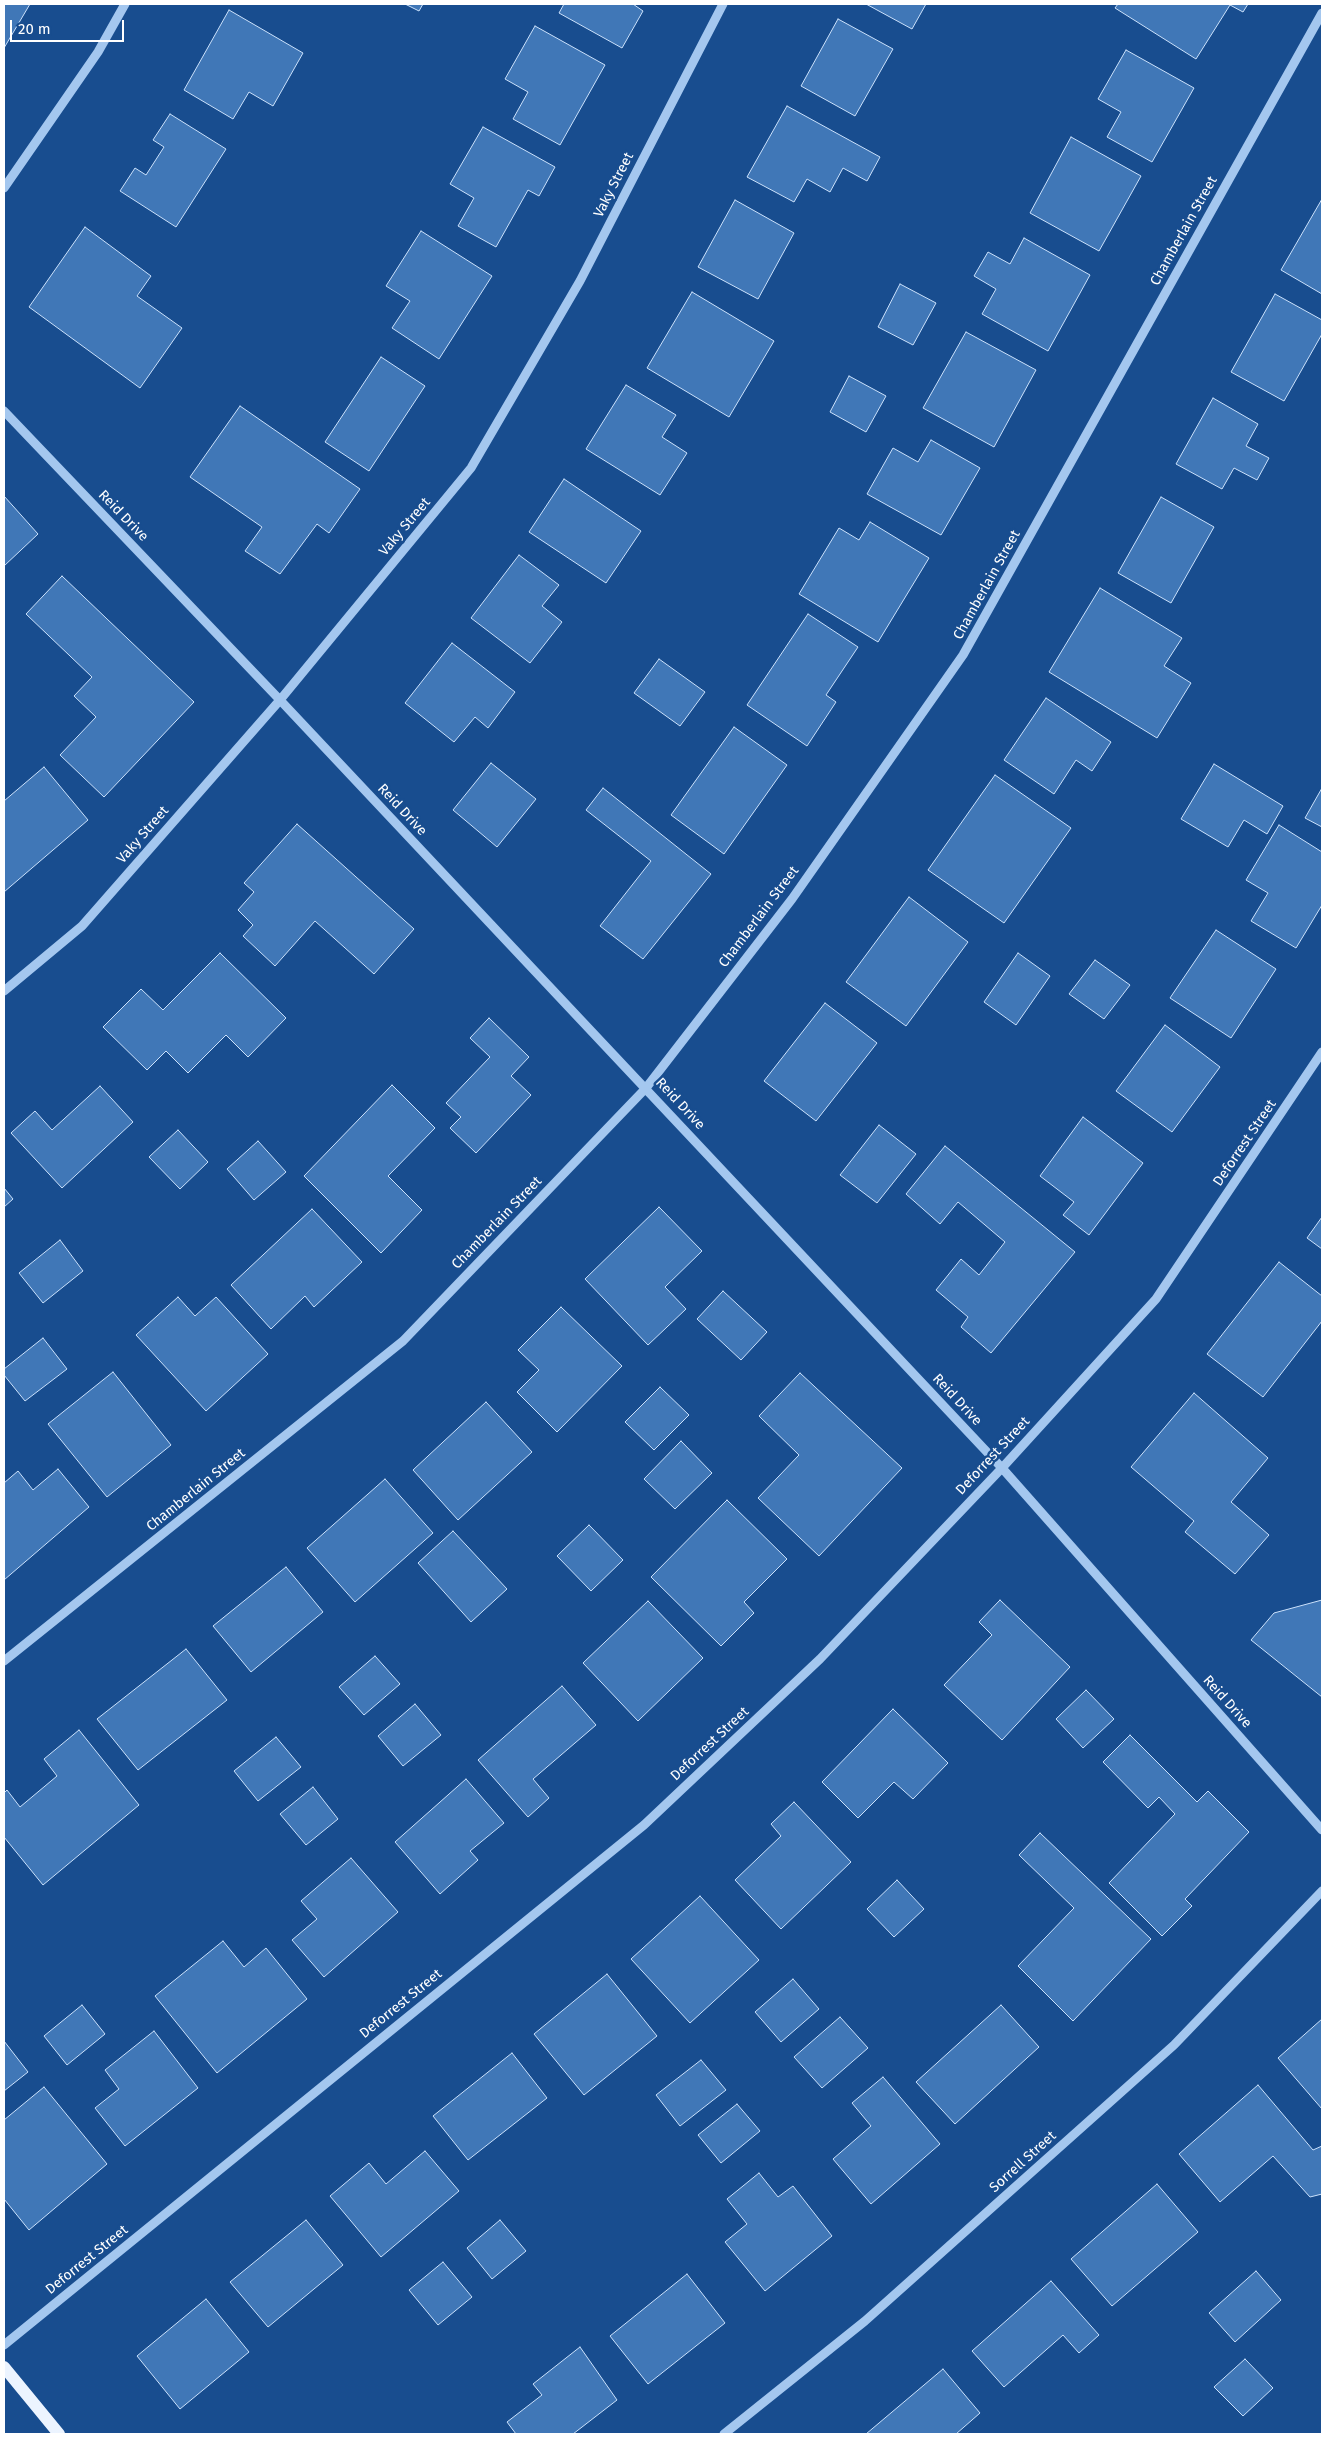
<!DOCTYPE html>
<style>
body{margin:0}
#map{position:relative;width:1326px;height:2438px;overflow:hidden;background:#184d8f;font-family:"Fira Sans",sans-serif}
canvas{display:block}
.frame{position:absolute;inset:0;border:5px solid #fff;pointer-events:none}
.scale{position:absolute;left:10px;top:20px;width:114px;height:22px;box-sizing:border-box;border:2px solid #fff;border-top:0;padding-left:6px;font-size:15px;line-height:18px;white-space:nowrap;color:#fff;-webkit-text-stroke:4px #184d8f;paint-order:stroke}
</style>
<div id="map">
<canvas width="1326" height="2438"></canvas>
<div class="frame"></div>
<div class="scale">20 m</div>
</div>
<script>
const ctx = document.querySelector('canvas').getContext('2d');
ctx.lineJoin = 'round';
function fillPath(path, color) { ctx.fillStyle = color; ctx.fill(path, 'evenodd'); }
const shape = rows => new Path2D(rows.map(r => 'M' + r).join(''));
function strokePath(path, color, width, dash) { ctx.strokeStyle = color; ctx.lineWidth = width; ctx.lineCap = dash ? 'butt' : 'round'; ctx.setLineDash(dash || []); ctx.stroke(path); }
function drawText(font, color, halo, rows, align = 'center') {
  ctx.font = font + ' "Fira Sans",sans-serif'; ctx.lineWidth = 5; ctx.setLineDash([]); ctx.textBaseline = 'middle'; ctx.strokeStyle = halo; ctx.fillStyle = color; for (const [text, x, y, turn = 0] of rows) {
    ctx.save(); ctx.translate(x, y); ctx.rotate((+turn || 0) * Math.PI / 180); ctx.textAlign = isNaN(turn) ? turn : align; if (halo) ctx.strokeText(text, 0, 0); ctx.fillText(text, 0, 0); ctx.restore();
  }
}
const building = shape([
 [4,4,30,4,4,48,4,4],
 [405,4,423,4,419,11,405,4],
 [564,4,633,4,643,11,622,48,559,13,564,4],
 [866,4,926,4,912,29,866,4],
 [1118,4,1248,4,1243,12,1230,5,1196,59,1115,8,1118,4],
 [229,10,303,53,273,106,249,92,233,119,184,90,229,10],
 [838,19,893,49,855,116,801,86,838,19],
 [535,26,605,65,560,145,513,119,528,92,505,79,535,26],
 [1126,50,1194,88,1152,162,1107,137,1121,112,1098,99,1126,50],
 [787,106,880,157,867,181,843,168,830,192,807,179,794,202,747,177,787,106],
 [170,114,226,149,176,227,120,191,135,168,146,175,164,147,153,140,170,114],
 [483,127,555,167,539,196,528,190,496,247,458,226,474,198,450,184,483,127],
 [1071,137,1141,176,1099,251,1030,213,1071,137],
 [1322,199,1322,294,1281,270,1322,199],
 [735,200,794,233,758,299,698,267,735,200],
 [85,227,151,276,137,296,182,328,140,388,29,307,85,227],
 [421,231,492,276,439,359,392,328,410,301,386,286,421,231],
 [1024,238,1090,275,1048,351,982,314,996,289,974,276,988,252,1010,264,1024,238],
 [900,284,936,303,913,345,878,327,900,284],
 [692,292,774,341,729,417,647,368,692,292],
 [1275,294,1322,320,1322,334,1284,401,1231,372,1275,294],
 [966,332,1036,370,994,447,923,408,966,332],
 [381,357,425,386,369,471,325,442,381,357],
 [849,376,886,396,866,432,830,412,849,376],
 [626,385,676,415,662,437,687,453,660,495,586,449,626,385],
 [1213,398,1258,424,1246,446,1269,458,1257,480,1234,468,1222,489,1176,464,1213,398],
 [240,406,360,489,329,533,317,524,280,574,245,551,262,527,190,477,240,406],
 [931,440,980,468,941,535,867,494,893,448,918,462,931,440],
 [564,479,641,531,606,583,529,532,564,479],
 [4,496,38,534,4,566,4,496],
 [1161,497,1214,527,1171,603,1118,573,1161,497],
 [870,522,929,558,878,642,799,594,839,528,859,540,870,522],
 [519,555,559,585,542,606,562,622,530,663,471,618,519,555],
 [62,576,194,702,104,797,60,755,96,717,74,696,92,677,26,614,62,576],
 [1100,588,1182,638,1164,666,1191,683,1157,738,1049,672,1100,588],
 [808,614,858,647,826,695,836,702,807,746,747,705,808,614],
 [452,643,515,692,488,728,475,717,454,742,405,703,452,643],
 [659,659,705,692,680,726,634,693,659,659],
 [1046,698,1111,742,1092,771,1076,760,1054,794,1004,760,1046,698],
 [734,727,787,765,724,854,671,815,734,727],
 [491,763,536,799,497,847,453,810,491,763],
 [1214,764,1283,806,1267,834,1244,820,1228,847,1181,819,1214,764],
 [44,767,88,820,4,892,4,801,44,767],
 [995,775,1071,828,1004,923,928,870,995,775],
 [603,788,711,874,643,959,600,926,651,861,586,810,603,788],
 [1322,788,1322,827,1305,818,1322,788],
 [297,824,414,929,374,974,315,921,275,966,243,936,253,925,238,910,254,892,244,883,297,824],
 [1279,825,1322,852,1322,905,1296,948,1251,921,1268,893,1246,880,1279,825],
 [909,897,968,942,906,1026,846,982,909,897],
 [1216,930,1276,969,1231,1038,1170,998,1216,930],
 [220,953,286,1018,248,1057,226,1035,188,1073,166,1051,147,1070,103,1027,141,989,163,1010,220,953],
 [1018,953,1050,976,1016,1025,984,1002,1018,953],
 [1095,960,1130,985,1104,1019,1069,994,1095,960],
 [825,1003,877,1043,816,1121,764,1081,825,1003],
 [489,1018,529,1057,511,1076,531,1095,476,1153,450,1128,461,1117,446,1103,490,1057,470,1038,489,1018],
 [1165,1025,1220,1067,1172,1132,1116,1091,1165,1025],
 [392,1085,435,1128,388,1176,422,1210,381,1253,304,1176,392,1085],
 [100,1086,133,1122,62,1188,11,1133,35,1111,52,1130,100,1086],
 [1083,1117,1143,1163,1089,1235,1063,1215,1074,1202,1040,1176,1083,1117],
 [879,1125,916,1154,877,1203,840,1175,879,1125],
 [178,1130,208,1162,180,1189,149,1157,178,1130],
 [258,1141,286,1172,254,1200,227,1169,258,1141],
 [945,1146,1075,1252,991,1353,961,1327,968,1317,936,1290,961,1259,979,1275,1005,1242,958,1202,940,1224,906,1194,945,1146],
 [4,1188,13,1199,4,1207,4,1188],
 [659,1207,702,1251,665,1287,686,1309,648,1345,585,1279,659,1207],
 [312,1209,362,1262,314,1307,305,1296,271,1329,231,1285,312,1209],
 [1322,1217,1322,1249,1307,1238,1322,1217],
 [60,1240,83,1271,43,1303,19,1273,60,1240],
 [1279,1262,1322,1296,1322,1321,1263,1397,1207,1354,1279,1262],
 [723,1291,767,1332,741,1360,697,1319,723,1291],
 [178,1297,195,1316,216,1297,268,1354,206,1411,136,1335,178,1297],
 [561,1307,622,1366,557,1432,517,1392,539,1370,518,1350,561,1307],
 [43,1338,67,1369,25,1401,4,1375,4,1369,43,1338],
 [113,1372,171,1445,107,1497,48,1424,113,1372],
 [800,1373,902,1468,819,1556,758,1498,799,1455,759,1416,800,1373],
 [660,1387,689,1415,654,1450,625,1422,660,1387],
 [1194,1393,1268,1458,1231,1502,1269,1535,1235,1574,1185,1532,1194,1521,1131,1467,1194,1393],
 [486,1402,532,1452,458,1520,413,1470,486,1402],
 [681,1441,712,1473,675,1509,644,1479,681,1441],
 [58,1469,89,1507,4,1580,4,1483,18,1471,33,1490,58,1469],
 [385,1479,433,1533,355,1602,307,1548,385,1479],
 [727,1500,787,1559,744,1602,754,1613,721,1646,651,1577,727,1500],
 [589,1525,623,1560,591,1591,557,1556,589,1525],
 [453,1531,507,1589,471,1622,418,1563,453,1531],
 [286,1567,323,1612,251,1672,213,1626,286,1567],
 [1000,1600,1070,1667,1002,1740,944,1685,992,1635,979,1622,1000,1600],
 [1322,1600,1322,1697,1251,1640,1274,1613,1322,1600],
 [648,1601,703,1658,638,1721,583,1663,648,1601],
 [186,1649,227,1700,138,1770,97,1719,186,1649],
 [375,1656,400,1684,364,1715,339,1687,375,1656],
 [562,1686,596,1725,533,1779,549,1798,528,1817,478,1760,562,1686],
 [1086,1690,1114,1719,1083,1748,1056,1719,1086,1690],
 [415,1704,441,1735,403,1766,378,1736,415,1704],
 [893,1709,948,1763,913,1799,894,1782,858,1818,822,1782,893,1709],
 [79,1730,139,1805,43,1885,4,1837,4,1793,7,1790,20,1807,57,1776,44,1759,79,1730],
 [1130,1735,1197,1802,1208,1791,1249,1832,1185,1899,1192,1906,1162,1936,1109,1883,1175,1814,1159,1797,1148,1808,1103,1762,1130,1735],
 [276,1737,301,1767,258,1801,234,1771,276,1737],
 [466,1779,504,1823,470,1851,478,1860,440,1894,395,1842,466,1779],
 [313,1787,338,1819,306,1845,280,1814,313,1787],
 [794,1802,851,1862,781,1929,735,1880,781,1836,771,1824,794,1802],
 [1040,1833,1151,1939,1073,2021,1018,1966,1074,1908,1019,1855,1040,1833],
 [351,1858,398,1912,324,1977,292,1940,317,1919,301,1901,351,1858],
 [897,1880,924,1909,894,1937,867,1909,897,1880],
 [700,1896,759,1960,690,2023,631,1959,700,1896],
 [223,1941,244,1967,266,1948,307,1999,217,2073,155,1996,223,1941],
 [607,1974,657,2036,584,2095,534,2034,607,1974],
 [793,1979,819,2009,781,2042,755,2012,793,1979],
 [82,2005,105,2034,67,2065,44,2036,82,2005],
 [1001,2005,1039,2047,955,2124,916,2082,1001,2005],
 [840,2017,868,2048,822,2088,794,2057,840,2017],
 [1322,2019,1322,2109,1278,2058,1322,2019],
 [154,2031,198,2088,125,2146,95,2108,119,2089,105,2070,154,2031],
 [4,2041,28,2072,4,2091,4,2041],
 [512,2053,547,2098,468,2160,433,2116,512,2053],
 [701,2060,726,2090,680,2126,656,2095,701,2060],
 [883,2077,940,2144,871,2204,833,2159,871,2126,852,2103,883,2077],
 [1258,2085,1313,2150,1322,2146,1322,2194,1310,2197,1273,2156,1220,2202,1179,2154,1258,2085],
 [44,2087,107,2164,29,2230,4,2199,4,2120,44,2087],
 [737,2104,760,2131,721,2163,698,2135,737,2104],
 [425,2151,459,2191,381,2257,330,2196,369,2163,386,2184,425,2151],
 [759,2173,778,2197,793,2186,832,2236,765,2291,725,2242,747,2224,727,2199,759,2173],
 [1157,2184,1198,2232,1112,2306,1071,2259,1157,2184],
 [306,2220,343,2265,268,2327,230,2282,306,2220],
 [500,2220,526,2251,492,2279,467,2248,500,2220],
 [443,2262,472,2297,438,2325,409,2290,443,2262],
 [1256,2271,1281,2300,1235,2342,1209,2313,1256,2271],
 [687,2274,725,2323,648,2384,610,2336,687,2274],
 [1051,2281,1099,2335,1079,2353,1063,2335,1004,2387,972,2351,1051,2281],
 [206,2299,249,2352,180,2409,137,2356,206,2299],
 [580,2347,617,2400,573,2434,516,2434,507,2422,542,2395,533,2384,580,2347],
 [1245,2359,1273,2388,1243,2416,1214,2387,1245,2359],
 [943,2369,980,2413,956,2434,866,2434,943,2369]
]);
const minor = shape([
 [4,188,98,52,125,4],
 [4,411,280,700,1002,1468,1322,1830],
 [4,991,82,926,280,700,471,468,580,281,723,4],
 [4,1661,403,1341,646,1088,792,899,963,655,1322,13],
 [4,2345,644,1825,820,1659,1002,1468,1156,1299,1322,1052],
 [724,2434,865,2321,1174,2045,1322,1891]
]);
const major = shape([
 [4,2367,59,2434]
]);
const streetNames = [
 ["Vaky Street",614,185,-63],
 ["Chamberlain Street",1184,231,-61],
 ["Reid Drive",123,516,46],
 ["Vaky Street",405,527,-50],
 ["Chamberlain Street",987,585,-61],
 ["Reid Drive",402,810,47],
 ["Vaky Street",143,835,-49],
 ["Chamberlain Street",759,917,-53],
 ["Reid Drive",680,1104,47],
 ["Deforrest Street",1245,1143,-56],
 ["Chamberlain Street",497,1223,-46],
 ["Reid Drive",957,1400,47],
 ["Deforrest Street",993,1456,-47],
 ["Chamberlain Street",196,1490,-39],
 ["Reid Drive",1227,1702,48],
 ["Deforrest Street",710,1744,-43],
 ["Deforrest Street",401,2004,-39],
 ["Sorrell Street",1023,2162,-42],
 ["Deforrest Street",87,2260,-39]
];
fillPath(building, '#4077b7');
strokePath(building, '#cbe1fb', 1);
strokePath(minor, '#a4c7ef', 9);
strokePath(major, '#ecf4ff', 12);
drawText('14px', '#fff', '#184d8f', streetNames);
</script>
